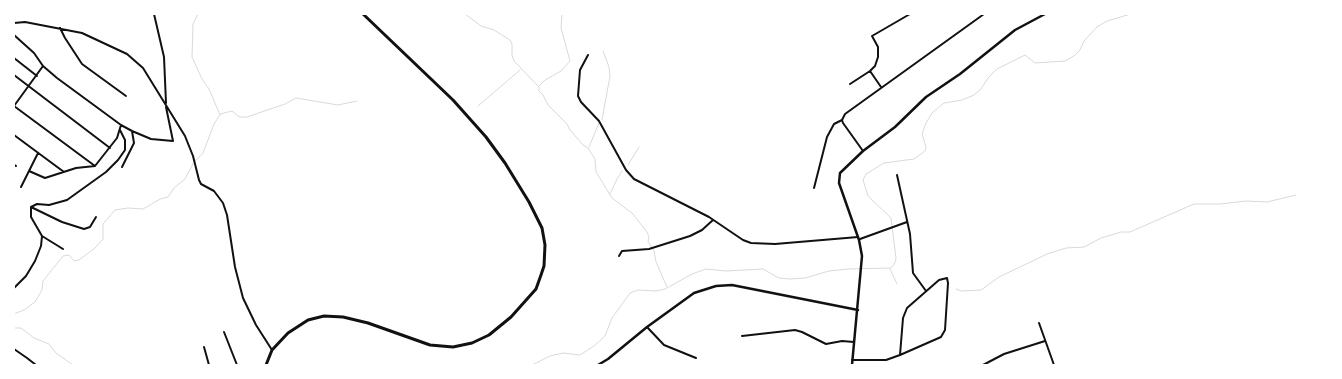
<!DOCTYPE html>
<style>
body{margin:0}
#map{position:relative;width:1342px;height:379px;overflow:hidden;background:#fff;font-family:"Archivo Narrow",sans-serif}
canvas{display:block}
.frame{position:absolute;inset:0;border:15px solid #fff;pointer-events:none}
</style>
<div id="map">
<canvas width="1342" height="379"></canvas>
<div class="frame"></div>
</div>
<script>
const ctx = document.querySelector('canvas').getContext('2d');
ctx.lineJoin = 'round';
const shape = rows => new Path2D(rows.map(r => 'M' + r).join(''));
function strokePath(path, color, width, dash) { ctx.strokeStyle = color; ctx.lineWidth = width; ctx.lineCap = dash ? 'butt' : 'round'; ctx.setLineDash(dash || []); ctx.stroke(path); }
const stream = shape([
 [465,14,481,26,494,30,510,40,512,44,512,55,514,61,539,87,539,91,543,95,548,105,567,124,570,130,583,145,588,148,595,159,596,172,612,198,632,213,647,232,649,237,648,242,654,251,656,262,667,287],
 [539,86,545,80,561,71,570,61,561,28,562,14],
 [478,106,520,70],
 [220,114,232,111,239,117,247,117,285,104,296,98,338,105,357,101],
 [602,120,610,76,609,67,603,51],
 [589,147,599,123],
 [628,165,639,147],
 [610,194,617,179,622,171],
 [890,269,897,284],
 [956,289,961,291,981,290,999,277,1047,254,1066,248,1084,247,1101,238,1121,232,1130,232,1194,204,1220,204,1246,201,1267,202,1296,195],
 [14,314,24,310,35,302,42,290,43,281,63,256,69,255,74,261,79,260,95,248,103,239,103,224,115,210,128,208,143,209,160,199,168,197,174,188,185,179,194,162,203,153,214,124,220,115,209,89,202,79,192,57,193,24,198,14],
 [14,328,21,328,34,338,49,344,56,353,73,365],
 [532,365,550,356,563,353,580,355,594,346,605,336,612,318,630,293,638,290,656,291,665,289,692,274,706,269,726,271,763,269,779,278,790,279,805,278,829,271,849,269,891,268,895,263,896,258,891,218,868,196,863,180,866,174,884,163,914,159,925,151,926,147,922,134,926,123,932,113,944,103,962,100,974,95,981,89,988,78,997,69,1025,55,1035,63,1065,61,1074,56,1080,50,1084,41,1097,27,1107,21,1131,14]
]);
const minor = shape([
 [154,14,164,57,166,103],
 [14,23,25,22,82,33,127,54,143,68,185,136,193,156,199,180,201,184,214,191,223,203,227,215,235,267,243,298,256,325,272,350],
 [60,28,65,38,82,64,126,96],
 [14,35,34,53,43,66,57,78,121,125,132,131,151,139,173,141,166,107],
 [588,55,580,70,578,96,581,102,599,121,626,170,634,179,709,217,743,240,751,243,775,244,858,237],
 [14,58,37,76],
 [14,75,110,148],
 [850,84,870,71],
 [881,87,870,71,875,66,878,57,878,47,872,36,910,14],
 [14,106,95,166],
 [14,106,43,66],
 [14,135,64,172],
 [863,151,843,123,842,120,845,114,984,14],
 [14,165,16,166],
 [122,167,134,143,132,131],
 [29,171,45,178,76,168,95,166,117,138,121,125],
 [897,175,910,234,913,273,926,291],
 [21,187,38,153],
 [814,188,827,137,834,124,842,120],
 [31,207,62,222,84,229,90,227,96,217],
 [42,236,31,217,31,207,37,204,49,205,67,200,106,172,118,160,125,150,125,140,120,130],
 [42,236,63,249],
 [860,239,907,222],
 [619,256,622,251,649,249,690,236,702,230,713,220],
 [14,288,26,276,35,261,41,246,42,236],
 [1039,323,1054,365],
 [647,327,664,345,696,358],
 [224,332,237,365],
 [742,336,795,330,802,332,826,344,842,341,854,342],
 [204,347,209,365],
 [14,349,27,358,36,365],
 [852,360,886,360,900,355,941,337,945,330,948,283,947,278,939,280,907,308,903,318,900,355],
 [983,365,1004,354,1045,341]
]);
const tertiary = shape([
 [598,365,608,359,647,327,694,293,716,286,732,285,858,310],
 [852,365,862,256,859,240,839,183,840,173,863,151,895,127,926,97,960,74,1015,30,1045,14]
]);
const trunk = shape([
 [266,365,272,350,288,333,308,320,324,316,343,317,368,323,430,345,453,347,472,343,489,335,511,317,536,289,541,275,544,266,545,245,542,228,529,202,505,163,486,137,453,100,363,14]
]);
strokePath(stream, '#d9d9d9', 1);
strokePath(minor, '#111', 2);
strokePath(tertiary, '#111', 2.5);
strokePath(trunk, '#111', 3);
</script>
